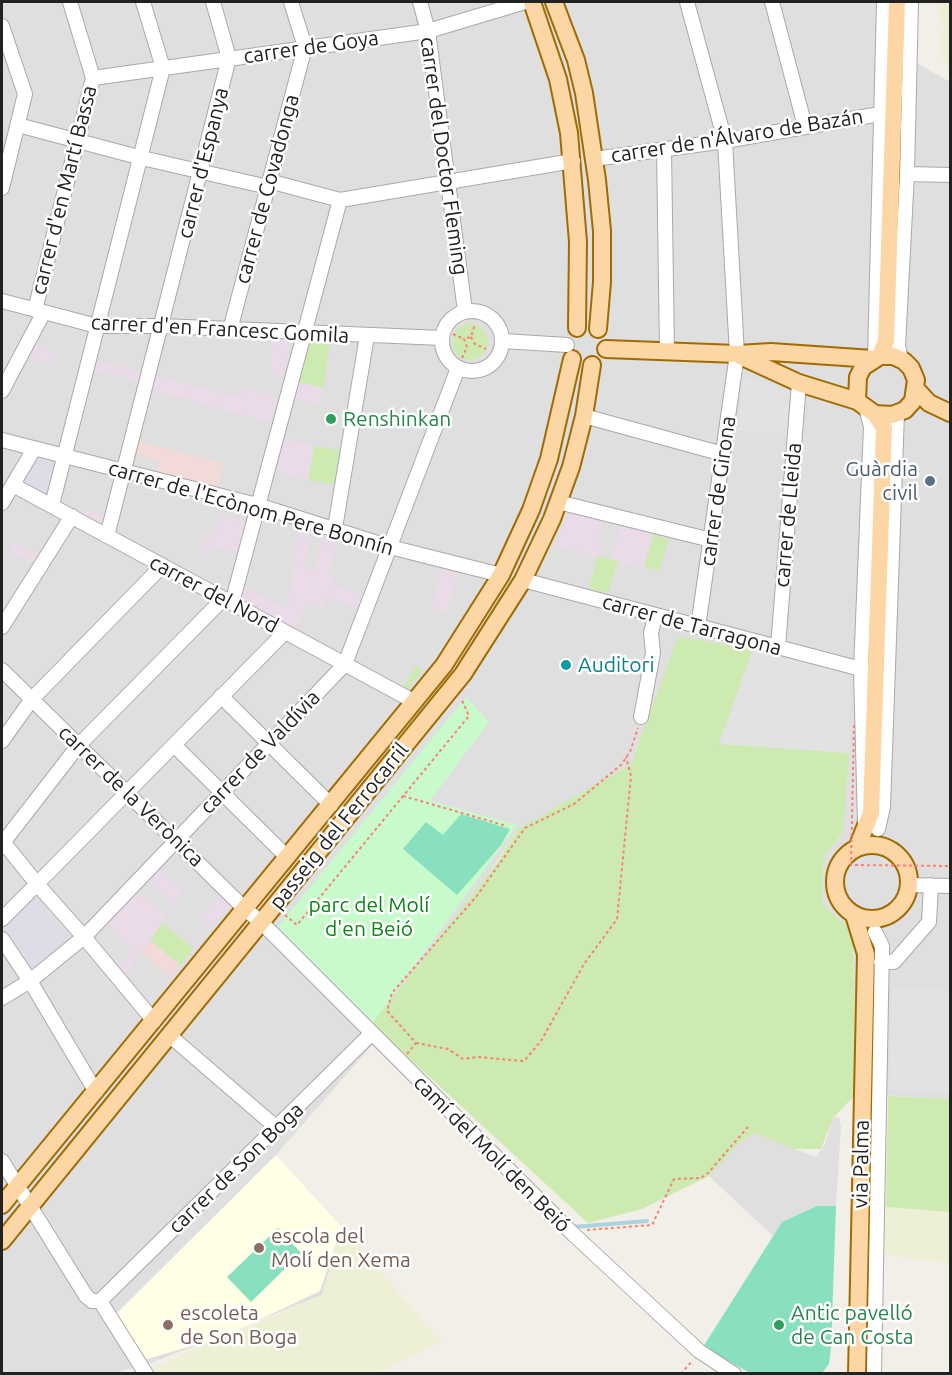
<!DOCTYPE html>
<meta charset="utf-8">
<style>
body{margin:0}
#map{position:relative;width:952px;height:1375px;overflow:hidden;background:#f2efe9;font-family:Ubuntu,sans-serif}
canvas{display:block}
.frame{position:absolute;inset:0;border:3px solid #222;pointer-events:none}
</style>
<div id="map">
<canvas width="952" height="1375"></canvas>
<div class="frame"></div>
</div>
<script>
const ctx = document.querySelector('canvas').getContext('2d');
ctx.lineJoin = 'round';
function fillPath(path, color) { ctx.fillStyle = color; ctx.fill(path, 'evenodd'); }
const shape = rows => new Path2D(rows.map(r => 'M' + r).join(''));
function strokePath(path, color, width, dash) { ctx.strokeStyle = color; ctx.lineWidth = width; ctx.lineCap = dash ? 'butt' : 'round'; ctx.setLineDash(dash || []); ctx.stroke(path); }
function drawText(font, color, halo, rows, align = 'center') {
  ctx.font = font + ' Ubuntu,sans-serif'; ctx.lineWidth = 5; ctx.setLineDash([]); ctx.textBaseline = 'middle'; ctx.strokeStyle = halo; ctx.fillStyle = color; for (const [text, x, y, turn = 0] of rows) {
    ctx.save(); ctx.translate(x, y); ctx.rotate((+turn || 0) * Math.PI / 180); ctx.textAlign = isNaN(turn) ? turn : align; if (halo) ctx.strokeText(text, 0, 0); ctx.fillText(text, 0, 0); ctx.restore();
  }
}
const residential = shape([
 [2,2,919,2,915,62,950,82,950,1099,856,1094,853,932,822,904,824,857,843,832,719,744,679,637,631,764,582,796,518,829,382,1034,276,1155,342,1227,322,1295,146,1365,114,1373,2,1373],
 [839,1117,841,1128,836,1206,817,1206,782,1222,773,1236,709,1176,733,1147,755,1133,816,1157,825,1144,833,1118]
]);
const commercial = shape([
 [137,441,224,463,217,490,157,474,160,461,133,453],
 [150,940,180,965,171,977,141,952]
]);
const industrial = shape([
 [273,338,288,339,291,343,282,377,271,374],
 [33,344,55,355,51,364,27,357],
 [94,361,144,372,142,382,91,370],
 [154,376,240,398,243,388,277,397,271,423,151,389],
 [294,381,323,388,320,404,290,397],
 [280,438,314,446,308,480,271,470],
 [83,509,107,518,104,529,81,516],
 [573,514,603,522,597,542,602,543,598,557,555,546,568,516],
 [221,515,246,522,238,553,214,546,210,556,201,550,205,538,207,539,216,530],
 [621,526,653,535,644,567,611,560],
 [299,532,311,536,303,568,315,571,323,539,337,543,329,574,335,576,332,584,361,596,356,608,327,597,321,609,308,603,294,630,239,600,242,586,287,609],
 [14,542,41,558,36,566,9,550],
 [441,570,456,574,447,612,432,608],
 [160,870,183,893,175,904,151,880],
 [139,892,166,917,125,975,118,968,132,948,107,924],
 [223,893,230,900,229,907,211,928,199,918]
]);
const education = shape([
 [276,1155,342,1227,320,1291,225,1336,144,1360,116,1314]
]);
const farmland = shape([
 [938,2,950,2,950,71,946,68,943,58,941,39,944,25,939,20],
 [886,1207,950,1212,950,1264,884,1254],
 [342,1227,441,1342,377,1373,150,1374,147,1370,322,1295]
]);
const grass = shape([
 '452 342a18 18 0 1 1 36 0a18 18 0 1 1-36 0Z',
 [304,340,330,341,323,388,294,381],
 [314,446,340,450,334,484,308,480],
 [653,535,669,539,659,571,644,567],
 [598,556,618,561,608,593,589,588],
 [678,637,753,649,719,744,849,753,843,832,824,857,822,904,853,932,856,1094,833,1118,821,1149,793,1149,755,1133,740,1142,709,1176,642,1209,588,1223,372,1024,496,864,518,829,631,764],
 [416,666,423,669,407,690,403,689],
 [162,923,194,949,180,965,150,940],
 [888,1096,950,1099,950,1212,886,1207]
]);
const park = shape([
 [466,697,489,722,430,801,517,825,372,1024,279,933,279,925]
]);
const pitch = shape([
 [461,814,510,829,501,845,457,895,403,849,426,822,443,835],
 [817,1206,836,1206,831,1348,829,1364,822,1373,750,1373,703,1347,782,1222],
 [278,1228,301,1253,251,1302,227,1277]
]);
const parking = shape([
 [749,377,790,391,792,397,789,434,738,431,743,379],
 [753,649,850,674,849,753,719,744],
 [892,987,950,990,950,1092,889,1090]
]);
const plaza = shape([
 [34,449,64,457,52,505,13,485],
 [42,899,50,903,41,906,62,930,71,928,72,935,36,967,26,967,20,962,29,962,15,937,4,936,3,930,34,900]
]);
const stream = shape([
 [573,1227,647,1221]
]);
const path = shape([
 [453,334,464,339],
 [471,337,475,344,486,349],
 [462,358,467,347,464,339,471,337,475,324],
 [403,796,507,826],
 [285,915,297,925,469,716,461,698],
 [416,1043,448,1049,463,1059,477,1057,524,1061,541,1041,584,964,617,919,631,776,626,757],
 [407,1054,416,1043,387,1011,392,993,476,897,525,828,574,804,621,765,630,752,638,728],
 [587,1230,652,1225,674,1179,701,1178,708,1173,748,1127],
 [681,1374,692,1361]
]);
const minor = shape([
 [420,2,428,31,465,311],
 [687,2,725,141,737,354,698,627],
 [772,2,805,126],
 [2,26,25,94,2,188],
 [93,78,428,31,525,2],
 [18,125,142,158,268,187],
 [664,149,667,352],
 [594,159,725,141,880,114],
 [907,174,950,175],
 [269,181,340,200,573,161],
 [2,301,97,326,162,326,442,338],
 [35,310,93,78,70,2],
 '442 341a30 30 0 1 1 60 0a30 30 0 1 1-60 0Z',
 [230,330,305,47,291,2],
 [503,341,567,345],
 [875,358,884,2],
 [901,359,898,346,907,174,911,2],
 [2,391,44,312],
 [584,416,723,454],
 [2,440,257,505,390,547,501,575],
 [13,485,415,702],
 [558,502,711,540],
 [2,503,34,449],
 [52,505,163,68,143,2],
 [335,528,367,336],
 [107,536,229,58,213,2],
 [523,580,861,669],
 [232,603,340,200],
 [2,627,72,516],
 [778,647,799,383],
 [2,670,245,909,261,922,573,1234,699,1351,734,1374],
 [221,696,331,805],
 [641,717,653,653,651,633,655,616],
 [2,741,32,699,162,566],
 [174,745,287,857],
 [865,825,861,669,871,427,867,411],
 [878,829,883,807,897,413],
 [4,843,37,884,285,632],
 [2,844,78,746,223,599],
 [909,885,950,886],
 [2,919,37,884,84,937,30,981,2,998],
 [2,939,30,981,96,1092],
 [881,962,894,962,929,922,931,885],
 [154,1021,84,937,345,664,458,368],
 [169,1035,277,1128],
 [2,1161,86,1296,92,1301,100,1301],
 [100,1301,371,1034],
 [100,1301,146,1374],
 [874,1374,882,946,875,932]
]);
const major = shape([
 [532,2,558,79,569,133,578,242,577,328],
 [554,2,576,60,584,93,597,180,602,231,602,282,598,329],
 [606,349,737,354,771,352,873,359],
 [738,355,799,383,857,401],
 [880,356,886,341,897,2],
 [880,356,893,356,904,361,911,368,916,380,913,401,905,410,892,415,875,414,857,401,858,377,863,367,880,356],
 [916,389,929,403,950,413],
 '835 882a37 37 0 1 1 74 0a37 37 0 1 1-74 0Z',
 [857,848,871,813,884,428,875,414],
 [854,915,866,954,857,1374],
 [2,1205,444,665,501,575,531,510,549,459,572,359],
 [2,1241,463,674,523,580,552,519,571,467,584,416,592,365]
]);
const pathBridge = shape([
 [854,725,851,865,950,866]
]);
const markers = [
 [331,419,6,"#2e9e5b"],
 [930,481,6,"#5c6f8a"],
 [566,665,6,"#0f9aa8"],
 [259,1248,6,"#8d6e63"],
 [168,1325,6,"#8d6e63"],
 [779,1325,6,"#2e9e5b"]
];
const streetNames = [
 ["carrer de Goya",311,47,-8],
 ["carrer de n'Álvaro de Bazán",737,136,-9],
 ["carrer del Doctor Fleming",444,156,82],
 ["carrer d'Espanya",203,163,-76],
 ["carrer de Covadonga",267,189,-75],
 ["carrer d'en Martí Bassa",64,190,-76],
 ["carrer d'en Francesc Gomila",220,329,3],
 ["carrer de Girona",718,491,-82],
 ["carrer de l'Ecònom Pere Bonnín",251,508,16],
 ["carrer de Lleida",788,515,-85],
 ["carrer del Nord",214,594,28],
 ["carrer de Tarragona",692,625,15],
 ["carrer de Valdívia",260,752,-46],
 ["carrer de la Verònica",131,796,44],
 ["passeig del Ferrocarril",339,826,-51],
 ["camí del Molí den Beió",492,1154,45],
 ["via Palma",861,1164,-89],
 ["carrer de Son Boga",236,1168,-44]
];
const leisureNames = [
 ["Renshinkan",343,419],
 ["Antic pavelló",791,1313],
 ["de Can Costa",791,1337]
];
const serviceNames = [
 ["Guàrdia",918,469],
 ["civil",918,493]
];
const cultureNames = [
 ["Auditori",578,665]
];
const parkNames = [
 ["parc del Molí",369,905],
 ["d'en Beió",369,929]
];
const educationNames = [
 ["escola del",271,1236],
 ["Molí den Xema",271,1260],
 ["escoleta",180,1313],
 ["de Son Boga",180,1337]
];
fillPath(residential, '#e0dfdf');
fillPath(commercial, '#f2dad9');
fillPath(industrial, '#ebdbe8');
fillPath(education, '#ffffe5');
fillPath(farmland, '#eef0d5');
fillPath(grass, '#cdebb0');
fillPath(park, '#c8facc');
fillPath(pitch, '#88e0be');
fillPath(parking, '#e2e2e2');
fillPath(plaza, '#dddde8');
strokePath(stream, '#aad3df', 4);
strokePath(minor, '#a9a9a9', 16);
strokePath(major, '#a06b00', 20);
strokePath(path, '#fa8072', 2, [3, 3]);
strokePath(minor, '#fff', 14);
strokePath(major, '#fcd6a4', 16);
strokePath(pathBridge, '#fa8072', 2, [3, 3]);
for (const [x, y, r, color] of markers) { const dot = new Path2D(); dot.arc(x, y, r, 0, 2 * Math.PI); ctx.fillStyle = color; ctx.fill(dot); strokePath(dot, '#fff', 2); }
drawText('21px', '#222', '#fff', streetNames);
drawText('21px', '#27864d', '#fff', leisureNames, 'left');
drawText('21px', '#4e5e75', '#fff', serviceNames, 'right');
drawText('21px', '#0d838f', '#fff', cultureNames, 'left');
drawText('21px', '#0c8416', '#fff', parkNames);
drawText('21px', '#785e54', '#fff', educationNames, 'left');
</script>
